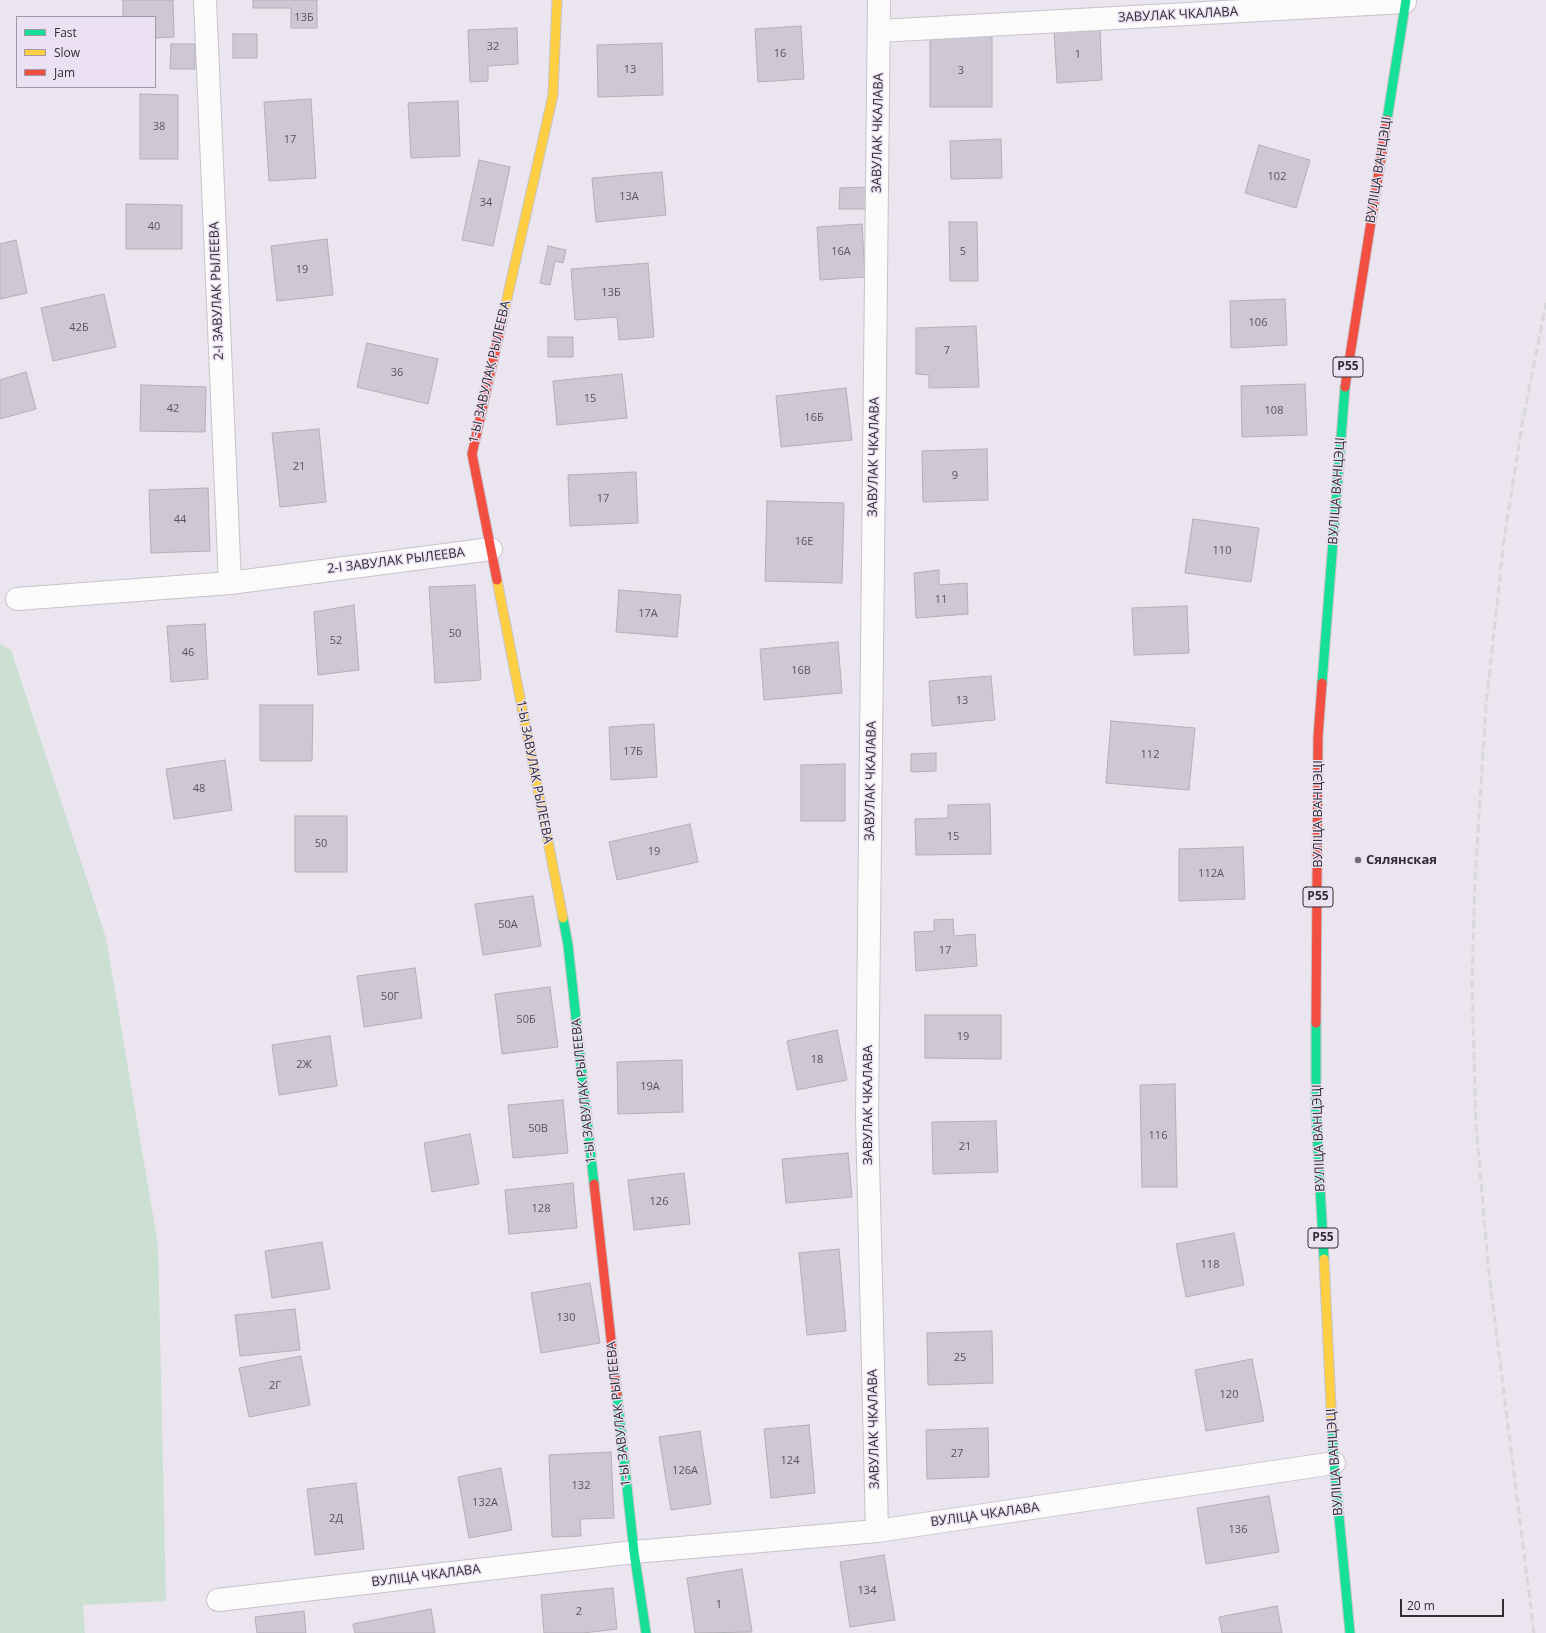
<!DOCTYPE html>
<meta charset="utf-8">
<style>
body{margin:0}
#map{position:relative;width:1546px;height:1633px;overflow:hidden;background:#eae5ee;font-family:"Open Sans",sans-serif}
canvas{display:block}
.legend{position:absolute;left:16px;top:16px;width:140px;height:72px;box-sizing:border-box;background:#ebe1f2;border:1px solid #a099a6;margin:0;padding:5px 7px;list-style:none;font-size:12px;color:#302d33}
.legend li{display:flex;align-items:center;gap:8px;height:20px}
.legend b{width:20px;border:1px solid #a099a6}
.scale{position:absolute;left:1400px;top:1599px;width:104px;height:18px;box-sizing:border-box;border:2px solid #302d33;border-top:0;padding-left:5px;font-size:12px;line-height:14px;white-space:nowrap;color:#302d33;-webkit-text-stroke:3px #ebe1f2;paint-order:stroke}
</style>
<div id="map">
<canvas width="1546" height="1633"></canvas>
<ul class="legend">
<li><b style="height:5px;background:#16e098"></b>Fast</li>
<li><b style="height:5px;background:#ffcf43"></b>Slow</li>
<li><b style="height:5px;background:#f24e42"></b>Jam</li>
</ul>
<div class="scale">20 m</div>
</div>
<script>
const ctx = document.querySelector('canvas').getContext('2d');
ctx.lineJoin = 'round';
function fillPath(path, color) { ctx.fillStyle = color; ctx.fill(path, 'evenodd'); }
const shape = rows => new Path2D(rows.map(r => 'M' + r).join(''));
function strokePath(path, color, width, dash) { ctx.strokeStyle = color; ctx.lineWidth = width; ctx.lineCap = dash ? 'butt' : 'round'; ctx.setLineDash(dash || []); ctx.stroke(path); }
function drawText(font, color, halo, rows, align = 'center') {
  ctx.font = font + ' "Open Sans",sans-serif'; ctx.lineWidth = 3; ctx.setLineDash([]); ctx.textBaseline = 'middle'; ctx.strokeStyle = halo; ctx.fillStyle = color; for (const [text, x, y, turn = 0] of rows) {
    ctx.save(); ctx.translate(x, y); ctx.rotate((+turn || 0) * Math.PI / 180); ctx.textAlign = isNaN(turn) ? turn : align; if (halo) ctx.strokeText(text, 0, 0); ctx.fillText(text, 0, 0); ctx.restore();
  }
}
const green = shape([
 [0,644,11,650,106,938,158,1245,166,1601,83,1605,85,1633,0,1633]
]);
const building = shape([
 [123,0,173,0,174,37,155,38,155,17,123,17,123,0],
 [253,0,317,0,317,28,291,28,291,8,253,8,253,0],
 [801,26,804,79,758,82,755,29,801,26],
 [517,28,518,64,488,66,488,81,470,82,468,30,517,28],
 [1100,28,1102,80,1057,83,1054,30,1100,28],
 [233,34,257,34,257,58,233,58,233,34],
 [930,35,992,35,992,107,930,107,930,35],
 [662,43,663,95,598,97,597,45,662,43],
 [171,44,195,44,195,69,170,69,171,44],
 [140,94,178,95,178,159,140,159,140,94],
 [311,99,316,178,269,181,264,102,311,99],
 [458,101,460,156,411,158,408,103,458,101],
 [1001,139,1002,178,951,179,950,141,1001,139],
 [1259,145,1310,160,1296,208,1245,193,1259,145],
 [479,160,510,167,493,246,462,240,479,160],
 [662,172,666,215,596,222,592,178,662,172],
 [871,187,871,209,839,209,840,188,871,187],
 [126,204,182,205,182,249,126,249,126,204],
 [949,222,977,222,978,281,950,281,949,222],
 [862,224,865,277,820,280,817,227,862,224],
 [327,239,333,295,277,301,271,246,327,239],
 [16,240,27,293,0,299,0,244,16,240],
 [548,246,566,250,563,263,555,261,550,285,540,283,548,246],
 [648,263,654,337,619,340,617,317,575,320,571,269,648,263],
 [104,294,116,347,53,361,41,308,104,294],
 [1285,299,1287,345,1231,348,1230,301,1285,299],
 [976,326,979,387,929,388,929,375,916,374,916,328,976,326],
 [548,337,573,337,573,357,548,357,548,337],
 [367,343,438,359,428,404,357,387,367,343],
 [26,372,36,409,0,419,0,380,26,372],
 [622,374,627,418,557,425,553,381,622,374],
 [1305,384,1307,435,1242,437,1241,386,1305,384],
 [141,385,206,387,205,432,140,431,141,385],
 [846,388,852,440,781,447,776,396,846,388],
 [319,429,326,502,280,507,272,433,319,429],
 [987,449,988,500,923,502,922,451,987,449],
 [636,472,638,523,570,526,568,475,636,472],
 [208,488,210,551,151,553,149,490,208,488],
 [767,501,844,503,842,583,765,581,767,501],
 [1193,519,1259,528,1251,582,1185,573,1193,519],
 [939,570,939,585,967,583,968,614,916,618,914,573,939,570],
 [475,585,481,680,435,683,429,587,475,585],
 [619,590,681,595,677,637,616,632,619,590],
 [354,605,359,670,318,675,314,612,354,605],
 [1187,606,1189,653,1134,655,1132,608,1187,606],
 [205,624,208,679,171,682,167,626,205,624],
 [838,642,842,693,764,700,760,649,838,642],
 [991,676,995,720,932,726,929,681,991,676],
 [260,705,313,705,312,761,260,761,260,705],
 [1111,721,1195,728,1189,790,1106,783,1111,721],
 [654,724,657,777,611,780,609,727,654,724],
 [936,753,936,771,911,772,911,754,936,753],
 [225,760,232,810,174,819,166,769,225,760],
 [845,764,845,821,801,821,801,765,845,764],
 [990,804,991,854,916,855,915,819,948,818,948,805,990,804],
 [295,816,347,816,347,872,295,872,295,816],
 [690,824,698,862,617,880,609,842,690,824],
 [1243,847,1245,899,1179,901,1179,849,1243,847],
 [533,896,541,946,483,955,475,904,533,896],
 [953,919,954,936,975,934,977,966,916,971,914,932,934,931,934,920,953,919],
 [415,968,422,1018,364,1027,357,976,415,968],
 [550,987,558,1047,502,1054,495,994,550,987],
 [925,1015,1001,1015,1001,1059,925,1058,925,1015],
 [837,1030,847,1080,797,1090,787,1041,837,1030],
 [330,1036,337,1086,279,1095,272,1045,330,1036],
 [682,1060,683,1112,618,1114,617,1062,682,1060],
 [1175,1084,1177,1187,1142,1187,1140,1085,1175,1084],
 [563,1100,568,1153,513,1158,508,1105,563,1100],
 [996,1121,998,1172,933,1174,932,1122,996,1121],
 [470,1134,479,1184,432,1192,424,1143,470,1134],
 [848,1153,852,1197,786,1203,782,1159,848,1153],
 [684,1173,690,1224,634,1230,628,1180,684,1173],
 [573,1183,577,1228,509,1234,505,1190,573,1183],
 [1234,1233,1244,1285,1186,1297,1176,1244,1234,1233],
 [322,1242,330,1289,272,1298,265,1251,322,1242],
 [839,1249,846,1331,807,1335,799,1253,839,1249],
 [590,1283,600,1343,541,1353,531,1293,590,1283],
 [295,1309,300,1350,240,1356,235,1315,295,1309],
 [992,1331,993,1383,928,1385,927,1333,992,1331],
 [301,1356,310,1405,249,1417,239,1368,301,1356],
 [1252,1359,1264,1421,1206,1431,1195,1370,1252,1359],
 [809,1425,815,1493,771,1498,764,1429,809,1425],
 [988,1428,989,1477,927,1479,926,1430,988,1428],
 [700,1431,711,1504,671,1510,659,1437,700,1431],
 [611,1452,614,1518,580,1519,581,1536,552,1537,549,1455,611,1452],
 [501,1468,512,1530,469,1538,458,1477,501,1468],
 [356,1483,364,1549,315,1555,307,1489,356,1483],
 [1269,1496,1279,1552,1206,1564,1197,1508,1269,1496],
 [884,1555,895,1620,850,1627,840,1562,884,1555],
 [742,1569,752,1632,695,1633,687,1578,742,1569],
 [613,1588,617,1629,583,1633,544,1633,541,1595,613,1588],
 [1277,1606,1282,1633,1222,1633,1219,1617,1277,1606],
 [431,1609,435,1633,355,1633,353,1624,431,1609],
 [304,1611,306,1633,257,1633,255,1617,304,1611]
]);
const street = shape([
 [205,0,230,583],
 [879,31,1405,2],
 [17,599,230,583,491,549],
 [877,1531,867,1117,879,0],
 [218,1600,634,1552,877,1531,1334,1463]
]);
const fast = shape([
 [1387,120,1406,0],
 [1322,683,1345,387],
 [563,918,568,945,594,1184],
 [1316,1023,1316,1113,1324,1259],
 [617,1394,634,1552,646,1633],
 [1332,1427,1334,1463,1350,1633]
]);
const slow = shape([
 [502,321,553,95,557,0],
 [497,580,563,918],
 [1324,1259,1332,1427]
]);
const jam = shape([
 [1345,387,1387,120],
 [497,580,472,454,502,321],
 [1316,1023,1318,737,1322,683],
 [594,1184,617,1394]
]);
const rail = shape([
 [1534,1633,1489,1274,1476,1125,1472,984,1475,880,1486,706,1504,539,1522,425,1546,303]
]);
const markers = [
 [1358,860,4,"#716d74"]
];
const numberNames = [
 ["13Б",304,18],
 ["32",493,47],
 ["16",780,54],
 ["1",1078,55],
 ["13",630,70],
 ["3",961,71],
 ["38",159,127],
 ["17",290,140],
 ["102",1277,177],
 ["13А",629,197],
 ["34",486,203],
 ["40",154,227],
 ["16А",841,252],
 ["5",963,252],
 ["19",302,270],
 ["13Б",611,293],
 ["106",1258,323],
 ["42Б",79,328],
 ["7",947,351],
 ["36",397,373],
 ["15",590,399],
 ["42",173,409],
 ["108",1274,411],
 ["16Б",814,418],
 ["21",299,467],
 ["9",955,476],
 ["17",603,499],
 ["44",180,520],
 ["16Е",804,542],
 ["110",1222,551],
 ["11",941,600],
 ["17А",648,614],
 ["50",455,634],
 ["52",336,641],
 ["46",188,653],
 ["16В",801,671],
 ["13",962,701],
 ["17Б",633,752],
 ["112",1150,755],
 ["48",199,789],
 ["15",953,837],
 ["50",321,844],
 ["19",654,852],
 ["112А",1211,874],
 ["50А",508,925],
 ["17",945,951],
 ["50Г",390,997],
 ["50Б",526,1020],
 ["19",963,1037],
 ["18",817,1060],
 ["2Ж",304,1065],
 ["19А",650,1087],
 ["50В",538,1129],
 ["116",1158,1136],
 ["21",965,1147],
 ["126",659,1202],
 ["128",541,1209],
 ["118",1210,1265],
 ["130",566,1318],
 ["25",960,1358],
 ["2Г",275,1386],
 ["120",1229,1395],
 ["27",957,1454],
 ["124",790,1461],
 ["126А",685,1471],
 ["132",581,1486],
 ["132А",485,1503],
 ["2Д",336,1519],
 ["136",1238,1530],
 ["134",867,1591],
 ["1",719,1605],
 ["2",579,1612]
];
const shields = [
 [1348,367,30],
 [1318,897,30],
 [1323,1238,30]
];
const shieldNames = [
 ["Р55",1348,367],
 ["Р55",1318,897],
 ["Р55",1323,1238]
];
const streetNames = [
 ["ЗАВУЛАК ЧКАЛАВА",1178,15,-3],
 ["ЗАВУЛАК ЧКАЛАВА",878,133,-89],
 ["ВУЛІЦА ВАНЦЭЦІ",1379,170,-81],
 ["2-І ЗАВУЛАК РЫЛЕЕВА",217,291,-92],
 ["1-Ы ЗАВУЛАК РЫЛЕЕВА",490,372,-77],
 ["ЗАВУЛАК ЧКАЛАВА",874,457,-89],
 ["ВУЛІЦА ВАНЦЭЦІ",1337,491,-86],
 ["2-І ЗАВУЛАК РЫЛЕЕВА",396,561,-7],
 ["1-Ы ЗАВУЛАК РЫЛЕЕВА",534,772,79],
 ["ЗАВУЛАК ЧКАЛАВА",871,781,-89],
 ["ВУЛІЦА ВАНЦЭЦІ",1318,814,-90],
 ["1-Ы ЗАВУЛАК РЫЛЕЕВА",584,1091,-96],
 ["ЗАВУЛАК ЧКАЛАВА",868,1105,-90],
 ["ВУЛІЦА ВАНЦЭЦІ",1319,1138,-92],
 ["1-Ы ЗАВУЛАК РЫЛЕЕВА",619,1414,-96],
 ["ЗАВУЛАК ЧКАЛАВА",874,1429,-91],
 ["ВУЛІЦА ВАНЦЭЦІ",1335,1462,-94],
 ["ВУЛІЦА ЧКАЛАВА",985,1515,-8],
 ["ВУЛІЦА ЧКАЛАВА",426,1576,-7]
];
const poiNames = [
 ["Сялянская",1366,860]
];
fillPath(green, '#cbdfd2');
fillPath(building, '#cfc7d5');
strokePath(building, '#b3afb6', 1);
strokePath(street, '#c7c3cb', 24);
strokePath(fast, '#c7c3cb', 11);
strokePath(slow, '#c7c3cb', 11);
strokePath(jam, '#c7c3cb', 11);
strokePath(street, '#fcfbfc', 22);
strokePath(fast, '#16e098', 9);
strokePath(slow, '#ffcf43', 9);
strokePath(jam, '#f24e42', 9);
strokePath(rail, '#d8d7d9', 3, [8, 4]);
for (const [x, y, r, color] of markers) { const dot = new Path2D(); dot.arc(x, y, r, 0, 2 * Math.PI); ctx.fillStyle = color; ctx.fill(dot); strokePath(dot, '#ebe1f2', 1.5); }
drawText('11px', '#58545c', null, numberNames);
for (const [x, y, w] of shields) { const box = new Path2D(); box.roundRect(x - w / 2, y - 10, w, 20, 3); ctx.fillStyle = '#ebe1f2'; ctx.fill(box); strokePath(box, '#302d33', 1); }
drawText('bold 12px', '#302d33', null, shieldNames);
drawText('13px', '#302d33', '#ebe1f2', streetNames);
drawText('bold 13px', '#302d33', '#ebe1f2', poiNames, 'left');
</script>
